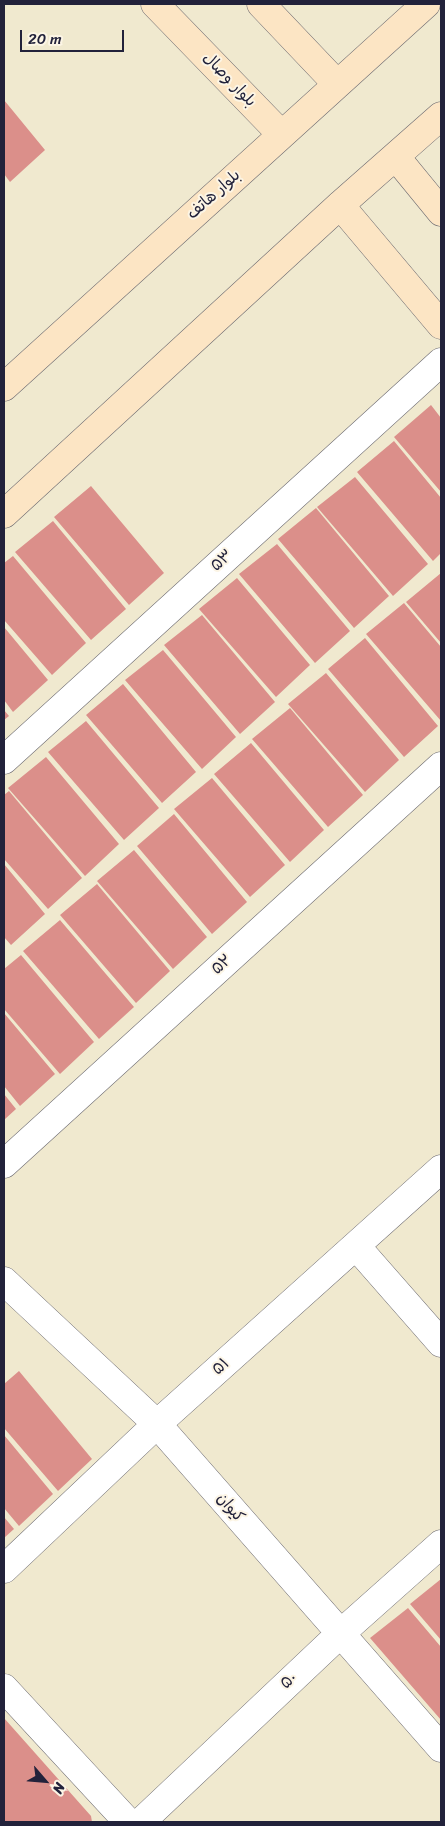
<!DOCTYPE html>
<meta charset="utf-8">
<style>
body{margin:0}
#map{position:relative;width:445px;height:1826px;overflow:hidden;background:#f0e9cf;font-family:Sriracha,sans-serif}
canvas{display:block}
.frame{position:absolute;inset:0;border:5px solid #22223b;pointer-events:none}
.north{position:absolute;left:20px;top:1756px;width:50px;height:50px;-webkit-text-stroke:4px #fcf5e5;paint-order:stroke;rotate:117deg;font-size:14px;font-weight:700;line-height:20px;text-align:center;color:#22223b}
.north::after{content:'';display:block;margin:auto;width:18px;height:22px;background:#22223b;clip-path:polygon(50% 0,100% 100%,50% 72%,0 100%)}
.scale{position:absolute;left:20px;top:30px;width:104px;height:22px;box-sizing:border-box;border:2px solid #22223b;border-top:0;padding-left:6px;font-size:15px;line-height:18px;white-space:nowrap;color:#22223b;-webkit-text-stroke:4px #fcf5e5;paint-order:stroke}
</style>
<div id="map">
<canvas width="445" height="1826"></canvas>
<div class="frame"></div>
<div class="north">N</div>
<div class="scale">20 m</div>
</div>
<script>
const ctx = document.querySelector('canvas').getContext('2d');
ctx.lineJoin = 'round';
function fillPath(path, color) { ctx.fillStyle = color; ctx.fill(path, 'evenodd'); }
const shape = rows => new Path2D(rows.map(r => 'M' + r).join(''));
function strokePath(path, color, width, dash) { ctx.strokeStyle = color; ctx.lineWidth = width; ctx.lineCap = dash ? 'butt' : 'round'; ctx.setLineDash(dash || []); ctx.stroke(path); }
function drawText(font, color, halo, rows, align = 'center') {
  ctx.font = font + ' Sriracha,"Playpen Sans Arabic",sans-serif'; ctx.lineWidth = 4; ctx.setLineDash([]); ctx.textBaseline = 'middle'; ctx.strokeStyle = halo; ctx.fillStyle = color; for (const [text, x, y, turn = 0] of rows) {
    ctx.save(); ctx.translate(x, y); ctx.rotate((+turn || 0) * Math.PI / 180); ctx.textAlign = isNaN(turn) ? turn : align; if (halo) ctx.strokeText(text, 0, 0); ctx.fillText(text, 0, 0); ctx.restore();
  }
}
const building = shape([
 [4,100,45,150,10,182,4,174],
 [431,405,441,418,441,492,394,437],
 [394,441,441,498,441,553,433,561,357,472],
 [355,477,428,564,393,596,317,507],
 [91,486,164,573,129,605,54,517],
 [316,508,389,596,354,628,278,539],
 [53,521,126,609,91,640,15,552],
 [277,544,350,631,315,663,239,574],
 [13,556,86,643,52,675,4,620,4,563],
 [441,573,441,643,406,602],
 [237,578,310,665,276,697,199,609],
 [404,603,441,647,441,721,366,634],
 [202,615,275,702,240,734,164,645],
 [4,627,48,680,13,712,4,700],
 [365,638,438,726,404,757,328,669],
 [163,650,236,737,202,769,125,680],
 [326,673,399,760,365,792,288,704],
 [123,684,196,772,162,803,86,715],
 [290,708,363,795,328,827,252,739],
 [4,710,9,716,4,720],
 [86,721,159,808,124,840,48,752],
 [251,743,324,830,290,862,214,774],
 [46,757,119,844,85,876,8,788],
 [212,778,285,865,250,897,174,809],
 [9,791,82,878,48,909,4,859,4,795],
 [174,814,247,902,212,934,137,846],
 [134,850,207,937,173,969,97,881],
 [4,864,45,914,11,945,4,937],
 [97,884,170,971,136,1003,60,915],
 [60,920,134,1007,99,1039,23,951],
 [21,955,94,1042,60,1074,4,1009,4,969],
 [4,1013,55,1074,20,1106,4,1086],
 [4,1094,16,1109,4,1120],
 [19,1371,92,1459,58,1491,4,1428,4,1384],
 [4,1435,53,1494,19,1526,4,1508],
 [4,1517,14,1529,4,1538],
 [441,1579,441,1640,410,1604],
 [408,1608,441,1647,441,1720,370,1638],
 [4,1718,91,1816,92,1822,4,1822]
]);
const street = shape([
 [4,760,441,362],
 [4,1164,441,766],
 [356,1246,441,1343],
 [4,1281,157,1424,441,1748],
 [4,1569,157,1424,441,1169],
 [4,1688,128,1822],
 [141,1822,340,1634,441,1544]
]);
const secondary = shape([
 [155,4,281,134],
 [261,4,337,84],
 [396,157,441,212],
 [340,205,441,325],
 [4,387,426,4],
 [4,514,340,205,441,116]
]);
const streetNames = [
 ["بلوار وصال",229,80,46],
 ["بلوار هاتف",214,195,-42],
 ["۵۳",222,561,-42],
 ["۵۲",222,965,-42],
 ["۵۱",221,1367,-42],
 ["کیوان",230,1508,49],
 ["۵۰",289,1681,-43]
];
fillPath(building, '#db8f8a');
strokePath(street, '#6a686f', 29);
strokePath(secondary, '#6a686f', 29);
strokePath(street, '#fff', 28);
strokePath(secondary, '#fce5c4', 28);
drawText('16px', '#22223b', '#fcf5e5', streetNames);
</script>
